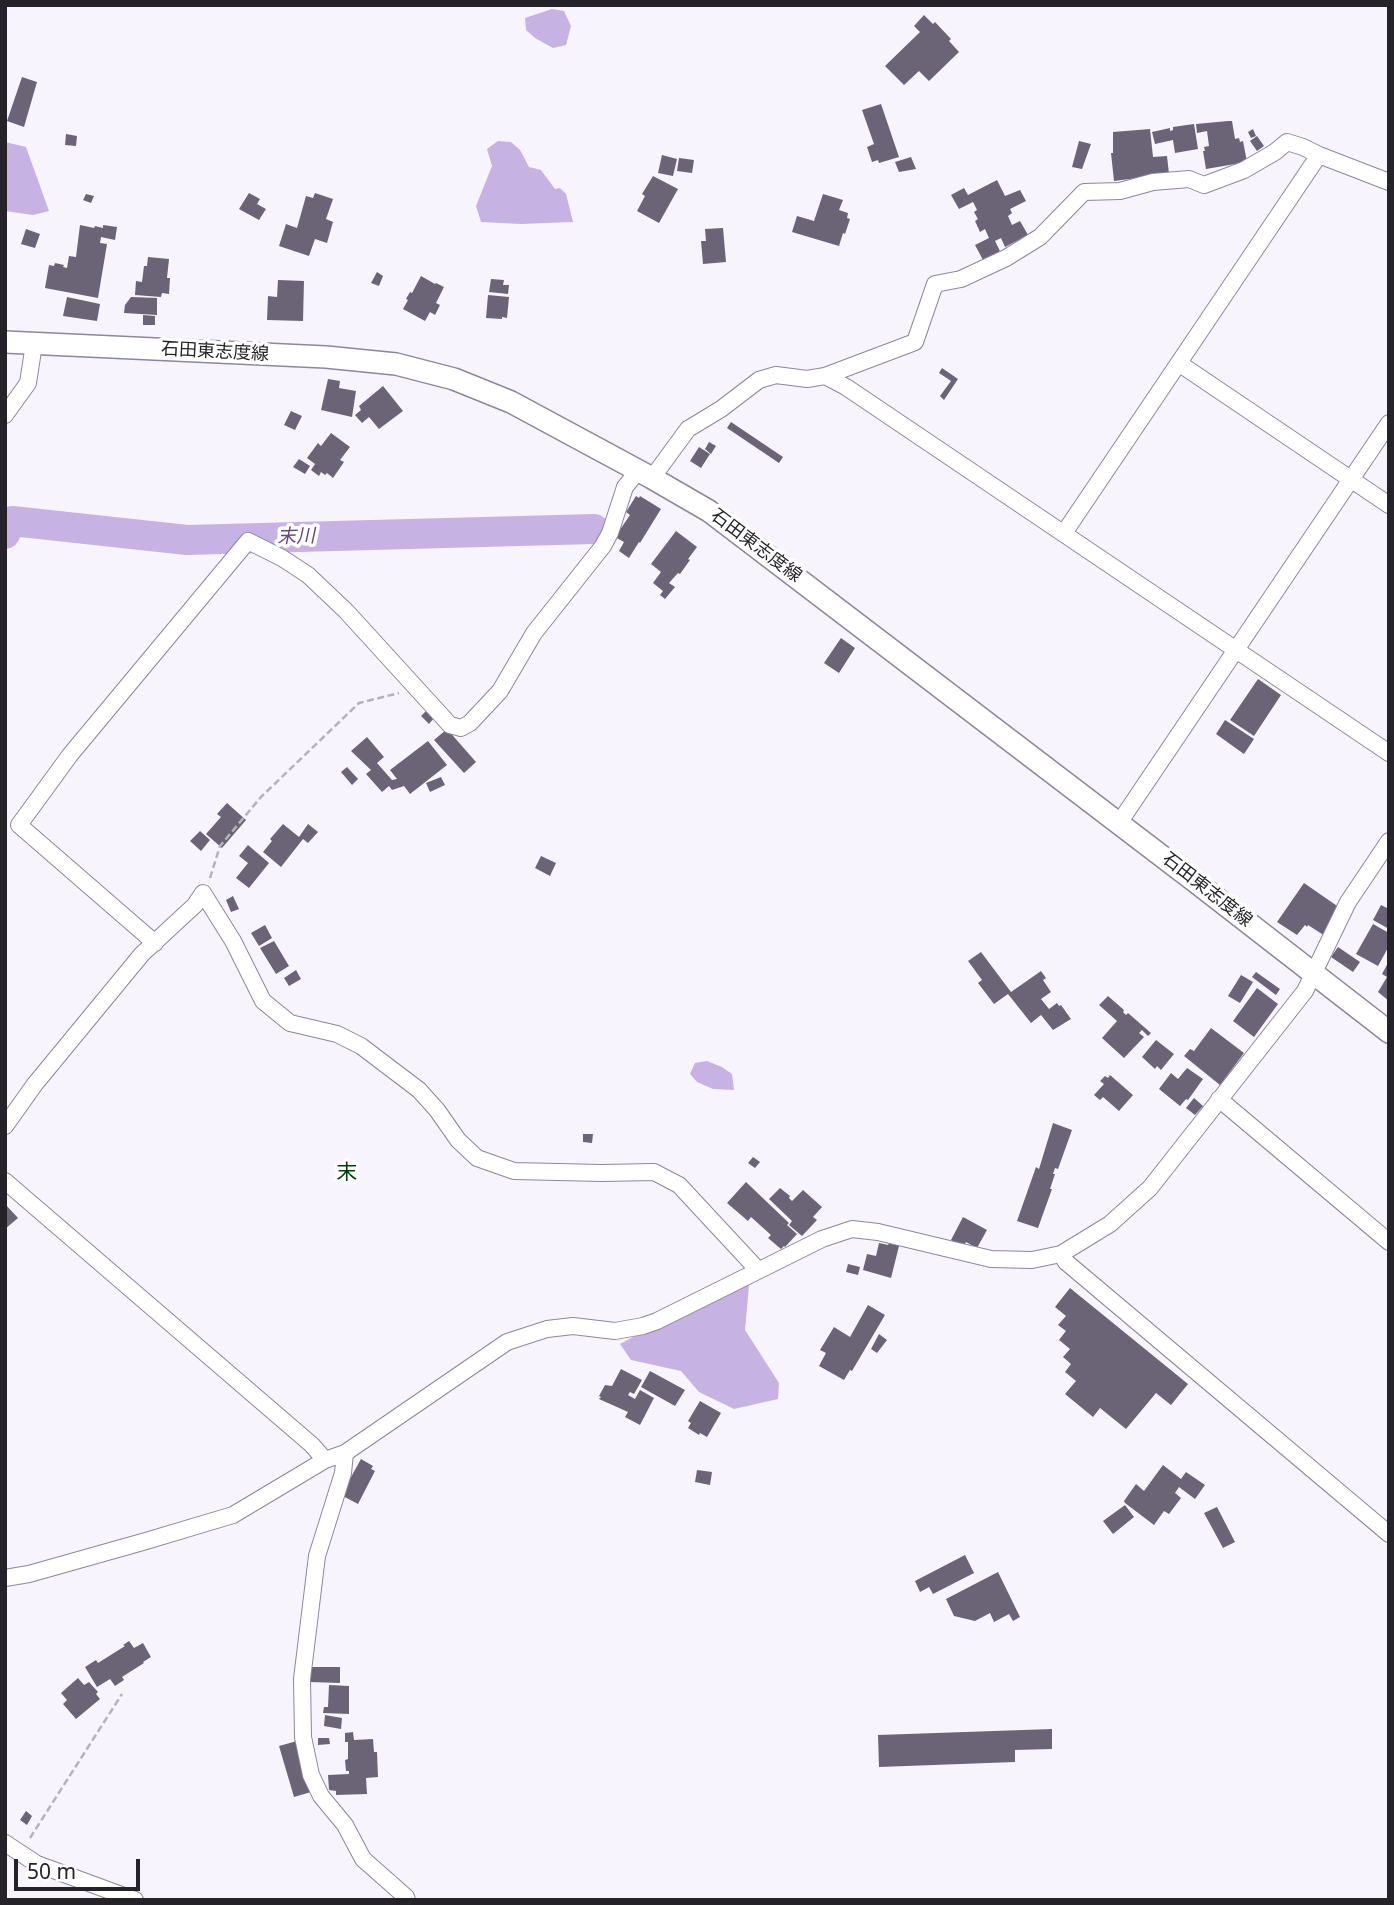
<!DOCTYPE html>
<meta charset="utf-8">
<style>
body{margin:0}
#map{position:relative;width:1394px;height:1905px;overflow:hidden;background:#f7f4fd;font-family:"Noto Sans",sans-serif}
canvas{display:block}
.frame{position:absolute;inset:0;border:7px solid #252229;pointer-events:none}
.scale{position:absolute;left:14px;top:1859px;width:126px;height:32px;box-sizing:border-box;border:4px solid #252229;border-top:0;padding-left:9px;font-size:21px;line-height:24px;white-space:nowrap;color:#252229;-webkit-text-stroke:5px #fff;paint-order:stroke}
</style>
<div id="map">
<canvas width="1394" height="1905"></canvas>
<div class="frame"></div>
<div class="scale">50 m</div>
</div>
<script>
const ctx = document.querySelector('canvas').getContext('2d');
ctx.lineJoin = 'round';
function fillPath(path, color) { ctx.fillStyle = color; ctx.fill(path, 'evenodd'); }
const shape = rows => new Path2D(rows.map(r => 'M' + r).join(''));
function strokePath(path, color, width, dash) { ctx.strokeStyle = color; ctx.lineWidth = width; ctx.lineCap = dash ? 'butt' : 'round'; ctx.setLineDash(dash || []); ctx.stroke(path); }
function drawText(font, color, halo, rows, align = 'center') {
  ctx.font = font + ' "Noto Sans","Noto Sans JP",sans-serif'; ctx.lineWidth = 7; ctx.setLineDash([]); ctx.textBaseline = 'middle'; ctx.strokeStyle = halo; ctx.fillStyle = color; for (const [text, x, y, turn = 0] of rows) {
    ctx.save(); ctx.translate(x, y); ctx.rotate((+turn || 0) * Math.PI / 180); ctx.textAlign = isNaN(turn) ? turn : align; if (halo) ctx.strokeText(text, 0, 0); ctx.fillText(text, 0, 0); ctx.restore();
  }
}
const water = shape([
 [552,9,564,11,571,26,566,45,553,48,535,38,526,30,525,18],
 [498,141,511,142,520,150,529,167,541,170,555,189,560,188,566,194,573,222,521,224,481,222,476,206,492,166,487,149],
 [5,142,26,147,49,211,33,215,5,211],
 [707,1061,722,1067,732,1074,734,1090,713,1089,697,1082,690,1074,695,1063],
 [750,1274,745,1330,779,1383,778,1399,734,1409,699,1392,681,1371,631,1360,620,1344]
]);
const river = shape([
 [5,534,12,521,187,540,594,529]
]);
const building = shape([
 [924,15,933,24,935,22,951,39,949,41,959,52,929,81,919,71,904,85,885,66,920,32,914,26],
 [22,77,37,82,24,127,7,121],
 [881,104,899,157,879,163,878,160,872,162,867,147,874,144,862,110],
 [1228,121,1232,121,1235,139,1239,138,1240,142,1243,141,1247,162,1206,169,1203,151,1205,151,1204,147,1209,146,1207,131,1197,133,1196,124],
 [1194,124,1198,149,1175,153,1173,140,1155,144,1152,132,1170,128,1170,131,1173,130,1173,127],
 [1150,129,1153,157,1167,156,1169,174,1114,181,1111,153,1113,153,1113,132],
 [1253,129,1256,136,1251,138,1248,132],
 [66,134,77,136,76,146,65,145],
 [1257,136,1264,146,1257,151,1250,141],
 [1079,141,1091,144,1082,169,1072,167],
 [662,155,677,159,673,176,658,173],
 [911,157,916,169,899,172,895,162],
 [679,158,694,160,692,173,677,171],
 [653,176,678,189,659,223,637,211,645,196,642,194],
 [997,180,1005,196,1020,190,1026,201,1010,209,1012,213,1008,216,1012,225,1020,221,1028,235,1005,247,1001,238,995,241,1000,251,983,260,975,245,989,238,985,229,980,232,975,221,978,219,974,212,977,210,973,202,959,209,951,195,964,188,968,195],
 [249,193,260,199,257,204,266,209,259,220,239,209],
 [315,193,333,199,326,219,333,222,327,243,315,239,309,256,279,246,286,224,297,228,306,196,313,198],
 [86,194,94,196,91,203,83,200],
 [823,194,843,200,839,210,848,213,847,218,850,219,845,234,843,233,839,246,792,232,797,216,814,221],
 [80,225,94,228,95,226,103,228,103,225,117,227,115,240,101,237,100,243,107,244,98,298,45,288,49,265,54,266,55,263,64,265,63,267,67,268,69,256,76,257],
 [723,228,726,262,703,264,701,241,706,241,705,229],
 [26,229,40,234,35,248,21,244],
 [148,257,169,259,167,278,170,278,169,294,162,293,161,297,135,295,136,281,142,282,144,266,147,266],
 [377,272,383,276,379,286,371,283],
 [421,276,435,284,436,283,444,287,436,303,440,305,435,315,430,312,425,321,403,309,408,300,406,299,410,292,412,293],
 [491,279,504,280,503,285,509,285,508,294,489,292],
 [278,280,304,281,303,321,267,320,268,296,277,297],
 [488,295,509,297,507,318,502,317,502,319,486,318],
 [67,297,100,304,97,321,63,316],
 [131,297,157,298,157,315,124,313,125,305],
 [143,315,155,316,155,325,143,325],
 [942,368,958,379,944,400,940,396,951,381,939,373],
 [328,379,340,381,339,388,356,391,352,417,321,410],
 [383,386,403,411,379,429,369,417,362,423,355,415,361,410,359,406],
 [291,411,302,416,295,430,284,425],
 [731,422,783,457,779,463,727,428],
 [331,433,350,447,340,460,344,462,333,478,327,473,325,475,321,472,319,476,311,470,315,464,307,458,318,443,321,446],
 [709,442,716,446,711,454,705,449],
 [699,447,710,454,701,468,690,461],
 [299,459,310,466,305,474,293,467],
 [636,496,639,498,640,496,661,509,640,543,639,542,629,558,619,551,624,542,615,537,630,515,626,512],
 [676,531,697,547,688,559,690,560,680,574,678,573,669,583,675,587,665,599,660,595,663,591,653,583,661,572,651,564],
 [841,638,855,648,839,673,824,663],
 [1258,679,1281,695,1254,736,1230,720],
 [427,710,434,718,429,724,421,716],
 [1225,720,1254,739,1244,754,1216,734],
 [447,729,476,762,464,773,434,740],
 [367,737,384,757,377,763,392,780,397,779,390,770,428,741,447,765,410,794,404,786,392,790,389,786,382,792,366,774,371,770,351,751],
 [347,767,358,779,352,785,341,772],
 [441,777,445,785,430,792,426,783],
 [227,803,246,820,222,848,206,834,221,817,217,814],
 [283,824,299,837,308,824,318,832,308,843,303,839,281,867,263,852,272,841,270,839],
 [200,831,210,840,201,851,190,841],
 [248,845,269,863,249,888,236,878,248,863,239,856],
 [541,856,556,863,550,876,535,868],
 [1304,883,1340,908,1328,926,1330,927,1325,936,1308,925,1307,927,1305,925,1297,935,1277,922],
 [233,896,239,909,231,912,226,900],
 [1381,905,1389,909,1389,929,1373,920],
 [1373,924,1389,933,1389,946,1378,966,1356,954],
 [265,925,272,938,259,946,251,933],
 [274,941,289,966,276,974,260,948],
 [1338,947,1360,962,1353,972,1331,957],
 [981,952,1011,992,1041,971,1046,978,1043,980,1051,992,1041,999,1049,1009,1057,1003,1059,1006,1061,1005,1071,1019,1053,1030,1041,1015,1031,1023,1008,994,994,1004,978,983,982,980,968,961],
 [1389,961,1389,1001,1378,992,1387,977,1382,974],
 [296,970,301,979,289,986,284,978],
 [1256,972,1280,989,1276,995,1252,977],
 [1241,975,1253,982,1240,1003,1228,996],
 [1257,988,1278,1004,1254,1037,1233,1021],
 [1108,996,1124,1010,1123,1012,1126,1015,1128,1013,1151,1033,1148,1036,1142,1030,1139,1033,1144,1037,1124,1058,1102,1038,1117,1021,1099,1005],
 [1211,1028,1244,1053,1220,1085,1184,1056,1190,1049,1194,1051],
 [1156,1040,1174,1054,1161,1070,1157,1066,1155,1069,1142,1057],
 [1187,1068,1203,1079,1188,1100,1186,1099,1180,1106,1159,1089,1171,1073,1178,1079],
 [1110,1075,1133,1095,1119,1111,1103,1097,1100,1100,1094,1095,1104,1084,1100,1081,1105,1076,1108,1078],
 [1194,1098,1203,1106,1195,1115,1186,1108],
 [1053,1123,1072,1130,1058,1169,1055,1168,1053,1174,1055,1174,1050,1189,1052,1189,1038,1228,1017,1221,1036,1167,1039,1169],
 [583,1134,593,1134,592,1143,583,1142],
 [753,1157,760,1162,755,1168,748,1163],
 [746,1182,789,1223,787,1225,797,1234,785,1247,784,1246,781,1249,768,1238,771,1235,751,1217,748,1221,727,1203],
 [780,1188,790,1196,789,1198,792,1201,803,1190,822,1207,813,1217,817,1220,802,1236,789,1225,792,1221,769,1199],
 [5,1204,18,1218,5,1229],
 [963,1217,987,1230,977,1248,966,1242,963,1247,951,1240],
 [879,1243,888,1245,889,1243,899,1246,891,1278,863,1270,867,1254,876,1256],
 [848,1264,860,1267,858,1275,846,1272],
 [1070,1288,1188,1384,1171,1405,1156,1393,1126,1429,1100,1408,1093,1417,1065,1394,1076,1381,1065,1372,1071,1364,1063,1357,1070,1349,1059,1340,1066,1331,1058,1325,1066,1316,1055,1307],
 [868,1305,885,1315,852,1371,850,1370,844,1380,819,1366,826,1353,820,1350,834,1327,850,1337],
 [879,1334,887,1340,877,1353,871,1349],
 [621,1369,642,1380,634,1394,630,1392,628,1395,635,1399,640,1390,654,1398,640,1425,625,1417,628,1412,599,1399,601,1397,599,1396,605,1385,612,1386],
 [650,1371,685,1390,675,1406,641,1387],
 [700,1401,721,1413,707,1437,700,1433,699,1435,688,1428,691,1423,688,1421],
 [361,1459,373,1466,371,1469,375,1471,358,1504,341,1495],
 [1163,1465,1181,1479,1186,1472,1205,1485,1195,1499,1179,1487,1175,1493,1181,1498,1169,1514,1164,1511,1154,1525,1125,1503,1124,1501,1136,1484,1144,1491],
 [697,1470,712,1472,710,1485,695,1482],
 [1125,1505,1134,1517,1113,1534,1103,1521],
 [1217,1507,1235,1542,1223,1548,1204,1513],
 [965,1555,974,1573,933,1594,929,1587,920,1592,915,1581],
 [998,1572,1020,1617,1013,1621,1009,1614,994,1622,990,1613,975,1621,954,1616,946,1599],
 [129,1641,134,1648,143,1643,151,1657,143,1662,144,1663,122,1677,124,1680,115,1686,110,1679,97,1687,85,1667,96,1660,98,1663,125,1646,123,1645],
 [310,1667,340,1667,340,1683,310,1682],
 [78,1678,84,1685,89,1682,98,1692,96,1694,100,1699,76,1719,63,1704,67,1700,61,1693],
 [329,1685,349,1686,349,1714,323,1713,324,1707,328,1707],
 [325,1715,342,1718,341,1729,324,1726],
 [1052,1729,1052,1749,1015,1750,1015,1762,879,1767,878,1735],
 [353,1732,354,1740,373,1739,374,1752,377,1752,378,1777,366,1778,367,1794,336,1795,336,1791,329,1790,328,1775,349,1774,349,1771,346,1771,345,1760,348,1759,348,1742,345,1742,345,1733],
 [318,1738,329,1738,330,1744,318,1745],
 [297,1741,311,1792,294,1797,279,1746],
 [26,1811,32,1816,27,1825,20,1820]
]);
const path = shape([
 [210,878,220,846,261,797,359,703,399,693],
 [30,1838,122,1694]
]);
const street = shape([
 [1180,364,1389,505],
 [825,376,846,387,1389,753],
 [5,415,28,383,34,344],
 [652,478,688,429,721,409,759,380,776,375,807,379,825,376,915,342,935,284,961,279,1006,258,1040,237,1084,192,1120,191,1153,182,1189,179,1204,185,1244,170,1275,152,1287,142,1303,147,1319,155,1389,182],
 [1064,533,1319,155],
 [1119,823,1389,423],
 [155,943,19,825,70,755,248,541,282,558,308,575,346,611,450,725,461,728,470,723,500,691,534,633,603,546,610,533,625,487,638,471],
 [1219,1099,1389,1242],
 [5,1126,35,1084,142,954,195,905,203,893,233,941,263,1001,290,1023,337,1034,361,1046,419,1090,437,1110,458,1140,477,1158,514,1171,602,1173,654,1172,679,1185,758,1270],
 [5,1181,312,1445,325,1460],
 [1061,1254,1066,1262,1389,1534],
 [345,1453,343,1473,317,1556,302,1679,303,1737,311,1775,321,1796,345,1825,363,1859,406,1897,407,1900],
 [5,1578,29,1574,146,1541,233,1515,325,1460,345,1453,507,1342,547,1329,573,1326,615,1331,643,1326,657,1321,822,1239,852,1229,878,1232,991,1259,1032,1260,1061,1254,1110,1224,1150,1188,1305,991,1348,902,1389,841],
 [5,1843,37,1864,135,1900]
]);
const secondary = shape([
 [5,342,326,357,396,364,454,379,511,402,652,478,709,511,1197,883,1389,1032]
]);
const streetNames = [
 ["石田東志度線",215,352,3],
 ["石田東志度線",756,546,37],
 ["石田東志度線",1207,890,38]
];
const waterNames = [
 ["末川",296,537,-2]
];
const quarterNames = [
 ["末",347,1173]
];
fillPath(water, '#c6b2e3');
strokePath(river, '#c6b2e3', 30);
fillPath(building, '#6b6476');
strokePath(street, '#8e869a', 18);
strokePath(secondary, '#8e869a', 24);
strokePath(path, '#b5b2ba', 2.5, [7, 3.5]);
strokePath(street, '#fff', 16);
strokePath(secondary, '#fff', 21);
drawText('18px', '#252229', '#fff', streetNames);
drawText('italic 19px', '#644886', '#fff', waterNames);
drawText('21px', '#003c08', '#fff', quarterNames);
</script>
